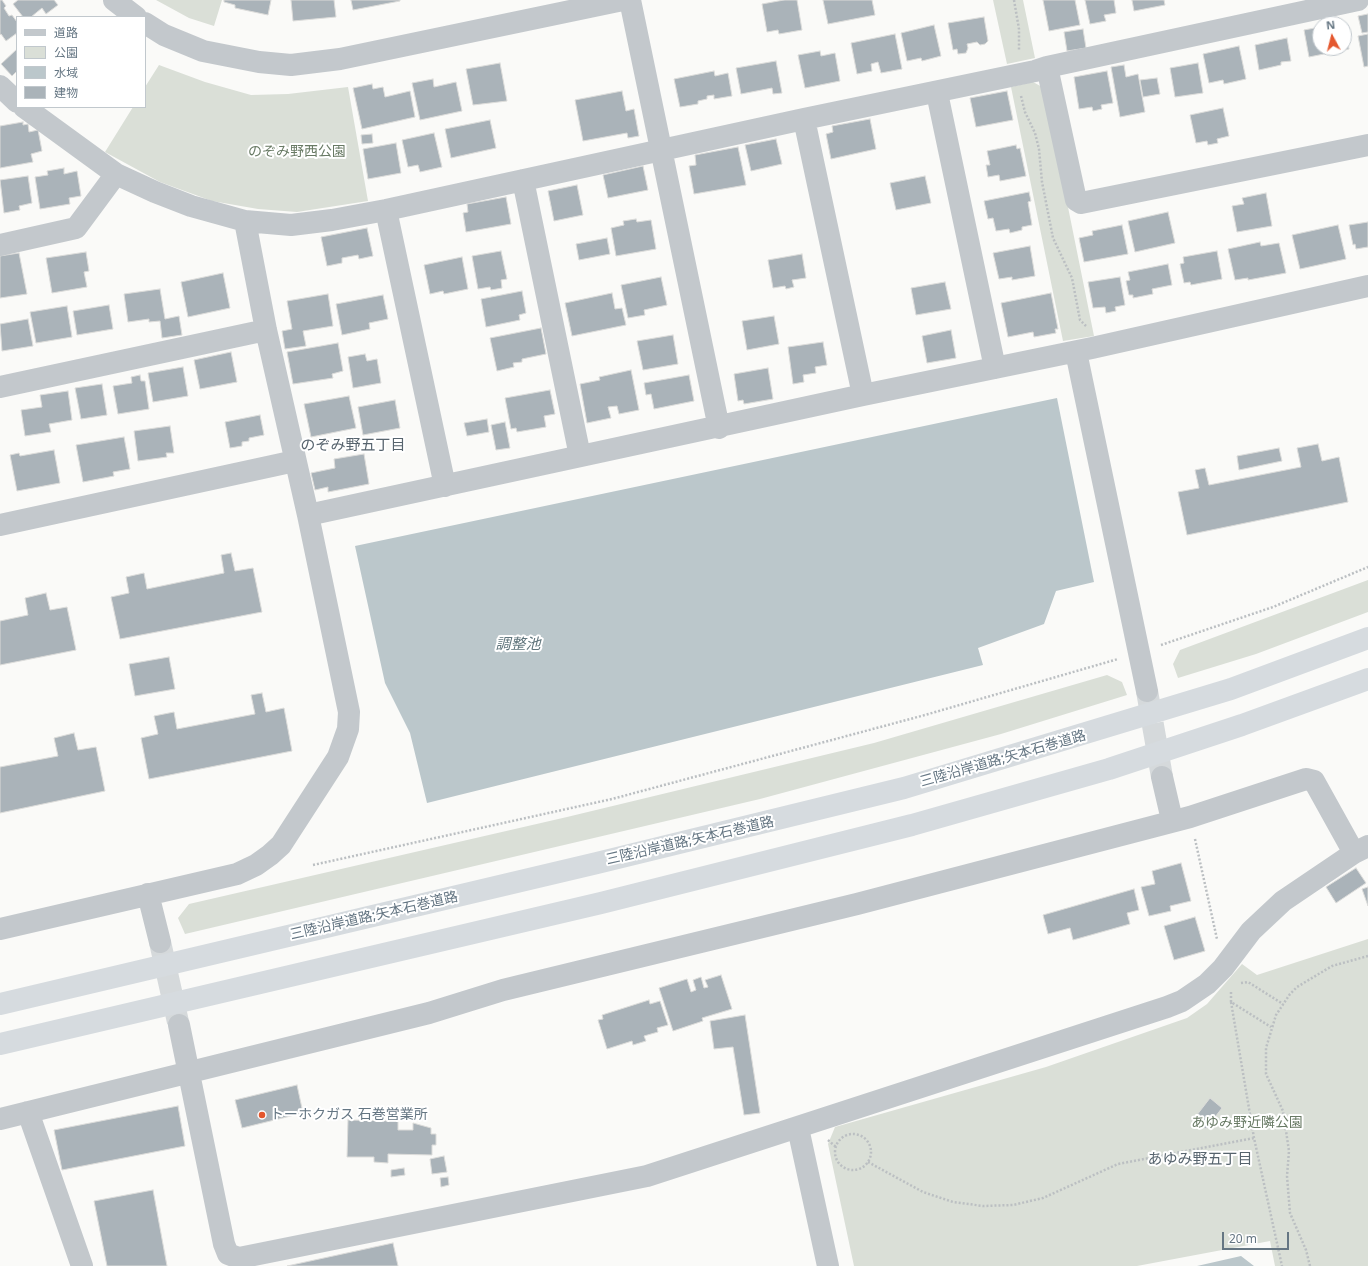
<!DOCTYPE html>
<meta charset="utf-8">
<style>
body{margin:0}
#map{position:relative;width:1368px;height:1266px;overflow:hidden;background:#fafaf8;font-family:"Noto Sans","Noto Sans JP",sans-serif}
canvas{display:block}
.legend{position:absolute;left:16px;top:16px;width:130px;height:92px;box-sizing:border-box;background:#fff;border:1px solid #c1c8cd;margin:0;padding:5px 7px;list-style:none;font-size:12px;color:#657683}
.legend li{display:flex;align-items:center;gap:8px;height:20px}
.legend b{width:20px;border:1px solid #c1c8cd}
.north{position:absolute;left:1312px;top:16px;width:40px;height:40px;box-sizing:border-box;background:#fff;border:1px solid #c1c8cd;border-radius:50%;rotate:353deg;font-size:11px;font-weight:700;line-height:16px;text-align:center;color:#657683}
.north::after{content:'';display:block;margin:auto;width:14px;height:18px;background:#e4572e;clip-path:polygon(50% 0,100% 100%,50% 72%,0 100%)}
.scale{position:absolute;left:1222px;top:1232px;width:67px;height:18px;box-sizing:border-box;border:2px solid #657683;border-top:0;padding-left:5px;font-size:12px;line-height:14px;white-space:nowrap;color:#657683;-webkit-text-stroke:3px #fff;paint-order:stroke}
</style>
<div id="map">
<canvas width="1368" height="1266"></canvas>
<ul class="legend">
<li><b style="height:5px;background:#c3c8cc"></b>道路</li>
<li><b style="height:11px;background:#dadfd7"></b>公園</li>
<li><b style="height:11px;background:#bbc7cb"></b>水域</li>
<li><b style="height:11px;background:#aab3b9"></b>建物</li>
</ul>
<div class="north">N</div>
<div class="scale">20 m</div>
</div>
<script>
const ctx = document.querySelector('canvas').getContext('2d');
ctx.lineJoin = 'round';
function fillPath(path, color) { ctx.fillStyle = color; ctx.fill(path, 'evenodd'); }
const shape = rows => new Path2D(rows.map(r => 'M' + r).join(''));
function strokePath(path, color, width, dash) { ctx.strokeStyle = color; ctx.lineWidth = width; ctx.lineCap = dash ? 'butt' : 'round'; ctx.setLineDash(dash || []); ctx.stroke(path); }
function drawText(font, color, halo, rows, align = 'center') {
  ctx.font = font + ' "Noto Sans","Noto Sans JP",sans-serif'; ctx.lineWidth = 4; ctx.setLineDash([]); ctx.textBaseline = 'middle'; ctx.strokeStyle = halo; ctx.fillStyle = color; for (const [text, x, y, turn = 0] of rows) {
    ctx.save(); ctx.translate(x, y); ctx.rotate((+turn || 0) * Math.PI / 180); ctx.textAlign = isNaN(turn) ? turn : align; if (halo) ctx.strokeText(text, 0, 0); ctx.fillText(text, 0, 0); ctx.restore();
  }
}
const green = shape([
 [156,0,222,0,214,26,189,18],
 [993,0,1023,0,1035,58,1007,64],
 [159,65,205,82,251,95,288,94,348,87,368,201,297,212,258,209,212,201,160,182,105,152,133,107,145,107,145,87],
 [1033,82,1044,88,1094,336,1063,341,1011,87],
 [1368,580,1368,612,1256,654,1178,678,1173,664,1180,650],
 [1107,675,1122,682,1127,695,1001,734,760,799,185,934,178,918,189,904,567,817,874,743],
 [1368,939,1368,1266,1275,1266,1270,1241,1137,1266,854,1266,828,1144,835,1127,1046,1067,1187,1018,1207,1004,1242,964,1257,975]
]);
const water = shape([
 [1057,398,1094,582,1056,591,1044,624,978,648,983,665,427,803,410,733,385,683,355,546],
 [1241,1256,1254,1266,1197,1266]
]);
const building = shape([
 [0,0,2,0,6,6,4,8,9,16,12,15,17,22,17,33,6,41,1,34,0,35,0,0],
 [18,0,54,0,58,5,46,14,42,8,31,17,23,17,13,4,18,0],
 [224,0,271,0,268,15,235,8,235,5,224,2,224,0],
 [291,0,334,0,336,17,293,21,291,0],
 [351,0,400,0,400,1,353,10,351,0],
 [784,0,797,0,802,30,779,34,778,30,767,32,762,4,784,0],
 [823,0,872,0,875,15,828,24,823,0],
 [1043,0,1075,0,1080,25,1049,31,1043,0],
 [1085,0,1114,0,1116,13,1104,15,1106,21,1090,24,1085,0],
 [1132,0,1164,0,1165,5,1134,11,1132,0],
 [1368,14,1368,32,1362,33,1358,16,1368,14],
 [984,17,988,41,985,44,980,45,977,42,967,44,968,48,966,53,958,54,957,49,953,50,948,23,984,17],
 [934,25,941,56,922,61,921,58,907,61,901,33,934,25],
 [1344,26,1349,49,1309,57,1304,30,1320,27,1320,48,1344,48,1344,26],
 [1083,29,1086,48,1067,51,1064,32,1083,29],
 [895,34,902,69,881,73,878,62,871,64,872,71,857,74,851,43,895,34],
 [1368,34,1368,66,1364,67,1358,36,1368,34],
 [1287,38,1291,61,1281,62,1281,65,1259,70,1255,45,1287,38],
 [1239,46,1246,79,1224,84,1223,80,1209,83,1203,54,1239,46],
 [17,49,17,71,12,76,1,64,17,49],
 [820,51,821,56,835,53,840,81,805,88,798,55,820,51],
 [776,61,782,93,773,94,772,88,741,94,736,68,776,61],
 [500,63,507,101,473,105,466,69,500,63],
 [1198,63,1203,93,1175,97,1170,68,1198,63],
 [1124,65,1126,77,1138,74,1145,112,1120,117,1111,67,1124,65],
 [714,71,715,76,728,73,732,96,714,99,714,95,707,96,707,99,698,101,698,104,680,107,674,79,714,71],
 [1107,71,1113,103,1101,105,1102,109,1093,111,1092,107,1079,109,1074,77,1107,71],
 [1157,78,1160,94,1143,97,1140,80,1157,78],
 [433,79,434,87,456,82,462,111,420,120,412,83,433,79],
 [372,84,373,89,383,87,385,97,410,91,415,117,362,129,353,88,372,84],
 [622,91,626,111,634,109,639,136,628,138,627,133,583,141,575,100,622,91],
 [1007,91,1013,120,976,127,970,98,1007,91],
 [1223,108,1229,136,1217,139,1218,143,1208,145,1207,141,1196,143,1190,115,1223,108],
 [870,119,876,149,831,159,826,134,833,132,832,126,870,119],
 [490,120,496,148,451,158,445,129,490,120],
 [23,122,23,125,28,124,29,132,38,130,42,151,31,154,33,162,0,168,0,126,23,122],
 [434,133,442,167,420,172,418,165,408,167,402,140,434,133],
 [372,134,373,143,362,144,361,135,372,134],
 [776,139,782,164,751,171,745,145,776,139],
 [396,143,401,173,368,179,363,149,396,143],
 [1016,145,1017,149,1020,148,1026,176,1000,181,999,175,988,177,986,165,990,165,987,151,1016,145],
 [738,147,746,185,694,194,689,166,696,165,695,155,738,147],
 [643,166,648,190,608,198,603,175,643,166],
 [64,168,64,174,77,171,81,196,69,198,70,204,40,209,35,177,48,175,47,171,64,168],
 [28,176,32,203,19,206,20,210,4,213,0,180,28,176],
 [925,176,931,203,896,210,890,183,925,176],
 [577,185,583,215,554,221,548,191,577,185],
 [1029,192,1031,201,1028,202,1032,225,1022,227,1022,230,1010,233,1009,229,996,231,993,218,988,219,984,201,1029,192],
 [1266,193,1272,226,1237,232,1232,206,1244,204,1242,198,1266,193],
 [506,197,511,224,466,232,463,213,468,212,467,204,506,197],
 [1168,212,1175,243,1135,252,1128,221,1168,212],
 [636,219,637,222,651,220,656,249,616,256,611,228,624,225,623,221,636,219],
 [1368,222,1368,247,1356,249,1355,244,1353,245,1349,225,1368,222],
 [1122,225,1128,254,1084,262,1079,238,1093,235,1092,231,1122,225],
 [1338,225,1346,259,1300,269,1292,235,1338,225],
 [367,228,373,256,359,259,358,255,342,258,342,263,327,266,321,237,367,228],
 [607,238,610,254,579,260,576,244,607,238],
 [1260,242,1261,246,1279,243,1286,273,1248,280,1248,278,1235,280,1228,249,1260,242],
 [1030,246,1035,276,1012,280,1012,277,999,279,993,253,1030,246],
 [501,251,507,279,501,280,502,288,491,290,490,287,478,289,472,256,501,251],
 [1217,251,1222,279,1191,285,1190,282,1184,283,1180,264,1184,263,1183,257,1217,251],
 [86,252,89,271,84,272,87,287,52,293,46,258,86,252],
 [19,253,27,294,0,298,0,256,19,253],
 [802,254,806,278,792,280,794,287,786,289,785,286,773,288,768,260,802,254],
 [462,257,468,289,444,294,443,291,430,294,424,265,462,257],
 [1168,264,1172,285,1152,289,1153,294,1133,298,1133,295,1129,295,1126,281,1130,280,1128,272,1168,264],
 [223,273,230,308,188,317,181,282,223,273],
 [661,277,667,305,644,310,645,315,628,318,621,285,661,277],
 [1120,277,1125,305,1115,307,1116,311,1106,313,1105,307,1093,308,1088,282,1120,277],
 [945,282,951,309,916,315,911,288,945,282],
 [160,289,165,319,179,316,182,335,162,338,160,321,149,322,149,319,128,322,124,294,160,289],
 [522,291,526,313,519,315,520,320,486,327,481,299,522,291],
 [612,293,615,309,622,308,626,325,572,336,565,303,612,293],
 [1051,293,1058,329,1055,329,1056,333,1034,337,1033,332,1008,337,1001,303,1051,293],
 [328,294,333,326,303,331,306,346,285,349,282,331,292,329,287,301,328,294],
 [383,295,388,319,369,323,370,329,342,335,336,304,383,295],
 [109,305,113,329,77,335,73,311,109,305],
 [67,306,72,337,36,343,30,312,67,306],
 [774,316,779,344,747,350,742,321,774,316],
 [28,319,33,346,2,351,0,324,28,319],
 [541,328,546,354,522,359,522,362,513,363,514,367,497,371,490,338,541,328],
 [951,330,956,358,927,363,922,336,951,330],
 [673,335,678,364,643,370,637,341,673,335],
 [823,342,827,365,815,367,816,373,803,375,804,382,793,384,788,347,823,342],
 [338,343,343,371,332,374,333,378,293,384,287,352,338,343],
 [231,352,237,382,200,389,194,360,231,352],
 [365,354,367,361,377,359,381,383,353,388,348,357,365,354],
 [183,367,188,396,153,402,148,373,183,367],
 [768,368,773,399,744,404,743,400,738,401,734,374,768,368],
 [631,370,639,410,619,414,617,406,608,407,611,418,587,423,580,384,600,380,599,377,631,370],
 [140,375,141,381,145,381,149,409,118,414,113,386,132,383,131,377,140,375],
 [689,375,694,401,654,409,651,394,646,395,644,383,689,375],
 [102,384,107,415,81,419,75,388,102,384],
 [550,390,555,414,544,416,546,427,517,432,516,428,511,429,505,398,550,390],
 [68,391,72,420,49,424,51,432,25,436,21,410,42,407,40,395,68,391],
 [349,396,356,428,311,437,304,404,349,396],
 [395,400,400,428,363,435,358,407,395,400],
 [260,415,264,435,249,438,249,441,242,442,242,446,230,448,225,422,260,415],
 [487,419,489,432,467,436,464,423,487,419],
 [505,422,510,448,496,450,491,425,505,422],
 [170,426,174,453,166,453,167,457,138,461,134,431,170,426],
 [124,437,130,469,113,472,114,476,83,482,76,445,124,437],
 [1318,444,1322,461,1339,457,1348,502,1187,535,1178,492,1199,488,1195,470,1205,468,1209,485,1301,467,1297,448,1318,444],
 [1279,448,1282,461,1239,470,1237,456,1279,448],
 [54,450,60,483,17,491,10,455,19,453,20,456,54,450],
 [364,454,369,484,328,492,328,487,315,490,311,473,335,468,334,459,364,454],
 [231,553,235,571,253,568,262,612,120,639,111,597,129,593,126,577,144,573,147,589,224,573,221,555,231,553],
 [46,593,50,610,67,607,76,650,0,665,0,621,28,615,25,598,46,593],
 [169,657,175,689,135,696,129,664,169,657],
 [262,693,266,712,284,708,292,751,149,779,141,738,158,734,154,716,174,712,177,729,255,714,251,695,262,693],
 [74,733,78,750,96,747,105,791,0,813,0,767,58,756,54,738,74,733],
 [1181,863,1191,901,1170,906,1171,911,1149,916,1141,887,1155,884,1152,871,1181,863],
 [1356,868,1366,883,1336,903,1326,887,1356,868],
 [1368,887,1368,906,1362,889,1368,887],
 [1134,889,1139,910,1127,913,1130,924,1073,940,1070,928,1048,934,1043,915,1134,889],
 [1195,917,1205,951,1174,960,1164,926,1195,917],
 [721,975,732,1009,702,1018,703,1021,673,1031,659,988,687,979,691,992,696,990,693,980,701,977,704,988,708,987,705,980,721,975],
 [649,1000,650,1004,660,1001,668,1025,657,1028,658,1032,644,1036,646,1041,633,1045,632,1041,607,1049,598,1020,603,1019,602,1015,649,1000],
 [745,1015,760,1113,744,1115,733,1047,714,1049,710,1021,745,1015],
 [297,1085,303,1113,242,1128,235,1100,297,1085],
 [1210,1098,1222,1108,1206,1129,1193,1120,1210,1098],
 [178,1106,185,1146,62,1170,54,1130,178,1106],
 [348,1120,398,1121,398,1130,413,1130,413,1123,431,1128,431,1134,436,1134,436,1145,432,1145,432,1155,388,1154,388,1163,374,1162,374,1157,347,1157,348,1120],
 [444,1156,447,1172,432,1174,430,1159,444,1156],
 [404,1168,405,1175,391,1177,391,1170,404,1168],
 [448,1177,449,1185,441,1187,440,1178,448,1177],
 [153,1190,167,1266,107,1266,94,1201,153,1190],
 [393,1243,398,1266,287,1266,393,1243]
]);
const minorTunnel = shape([
 [1147,691,1162,777],
 [160,942,178,1022]
]);
const path = shape([
 [1014,0,1019,29,1019,51],
 [1021,96,1025,112,1035,133,1039,149,1042,182,1053,238,1072,278,1080,320,1086,326],
 [1161,645,1273,607,1368,567],
 [1195,839,1217,939],
 [313,865,612,799,925,715,1118,659],
 [1241,983,1248,982,1283,1004],
 [1231,992,1231,1002,1271,1027],
 [1231,1002,1254,1138,1282,1266],
 '835 1152a18 18 0 1 1 36 0a18 18 0 1 1-36 0Z',
 [828,1140,836,1147],
 [868,1162,923,1192,953,1202,983,1206,1013,1205,1043,1198,1118,1164,1254,1138],
 [1310,1266,1306,1250,1290,1213,1287,1176,1289,1151,1283,1111,1266,1074,1266,1048,1276,1015,1290,994,1297,987,1332,966,1368,956]
]);
const minor = shape([
 [114,0,136,17],
 [630,0,719,428],
 [145,23,164,35,203,51,259,62,291,65,340,59,623,0],
 [1047,67,1076,200,1081,203,1368,145],
 [0,86,17,102],
 [937,93,995,368],
 [24,107,116,174,155,192,191,206,245,221,291,225,332,220,386,210,804,119,1035,71,1047,67,1358,0],
 [804,119,863,395],
 [523,180,580,456],
 [386,210,445,486],
 [245,221,266,330,308,515],
 [0,245,76,228,116,174],
 [1076,352,1147,691],
 [0,387,266,330],
 [0,525,295,461],
 [1162,777,1172,820],
 [148,894,160,942],
 [0,929,237,874,256,865,270,855,281,845,338,757,348,729,349,712,308,515,863,395,1092,348,1368,286],
 [179,1025,224,1244,228,1254,239,1258,647,1176,1167,1007,1182,1001,1207,984,1223,968,1251,931,1283,901,1354,853,1368,846],
 [28,1112,82,1266],
 [0,1119,429,1013,503,990,857,904,1190,817,1306,779,1314,781,1354,853],
 [798,1128,828,1266]
]);
const highway = shape([
 [0,1004,597,863,904,788,1231,689,1368,638],
 [0,1044,601,903,912,825,1109,769,1242,725,1368,679]
]);
const markers = [
 [262,1115,4,"#e4572e"]
];
const parkNames = [
 ["のぞみ野西公園",297,152],
 ["あゆみ野近隣公園",1247,1123]
];
const streetNames = [
 ["三陸沿岸道路;矢本石巻道路",1003,759,-16],
 ["三陸沿岸道路;矢本石巻道路",690,841,-13],
 ["三陸沿岸道路;矢本石巻道路",374,916,-13]
];
const poiNames = [
 ["トーホクガス 石巻営業所",270,1115]
];
const neighbourhoodNames = [
 ["のぞみ野五丁目",353,446],
 ["あゆみ野五丁目",1200,1160]
];
const waterNames = [
 ["調整池",518,645]
];
fillPath(green, '#dadfd7');
fillPath(water, '#bbc7cb');
fillPath(building, '#aab3b9');
strokePath(building, '#dcdcda', 1);
strokePath(minorTunnel, '#d5d9db', 22, [22, 11]);
strokePath(path, '#bbbfc2', 2.5, [2, 2]);
strokePath(minor, '#c3c8cc', 22);
strokePath(highway, '#d6dbdf', 22);
for (const [x, y, r, color] of markers) { const dot = new Path2D(); dot.arc(x, y, r, 0, 2 * Math.PI); ctx.fillStyle = color; ctx.fill(dot); strokePath(dot, '#fff', 1.5); }
drawText('14px', '#687a64', '#fff', parkNames);
drawText('14px', '#657683', '#fff', streetNames);
drawText('14px', '#657683', '#fff', poiNames, 'left');
drawText('15px', '#57646e', '#fff', neighbourhoodNames);
drawText('italic 15px', '#60757c', '#fff', waterNames);
</script>
